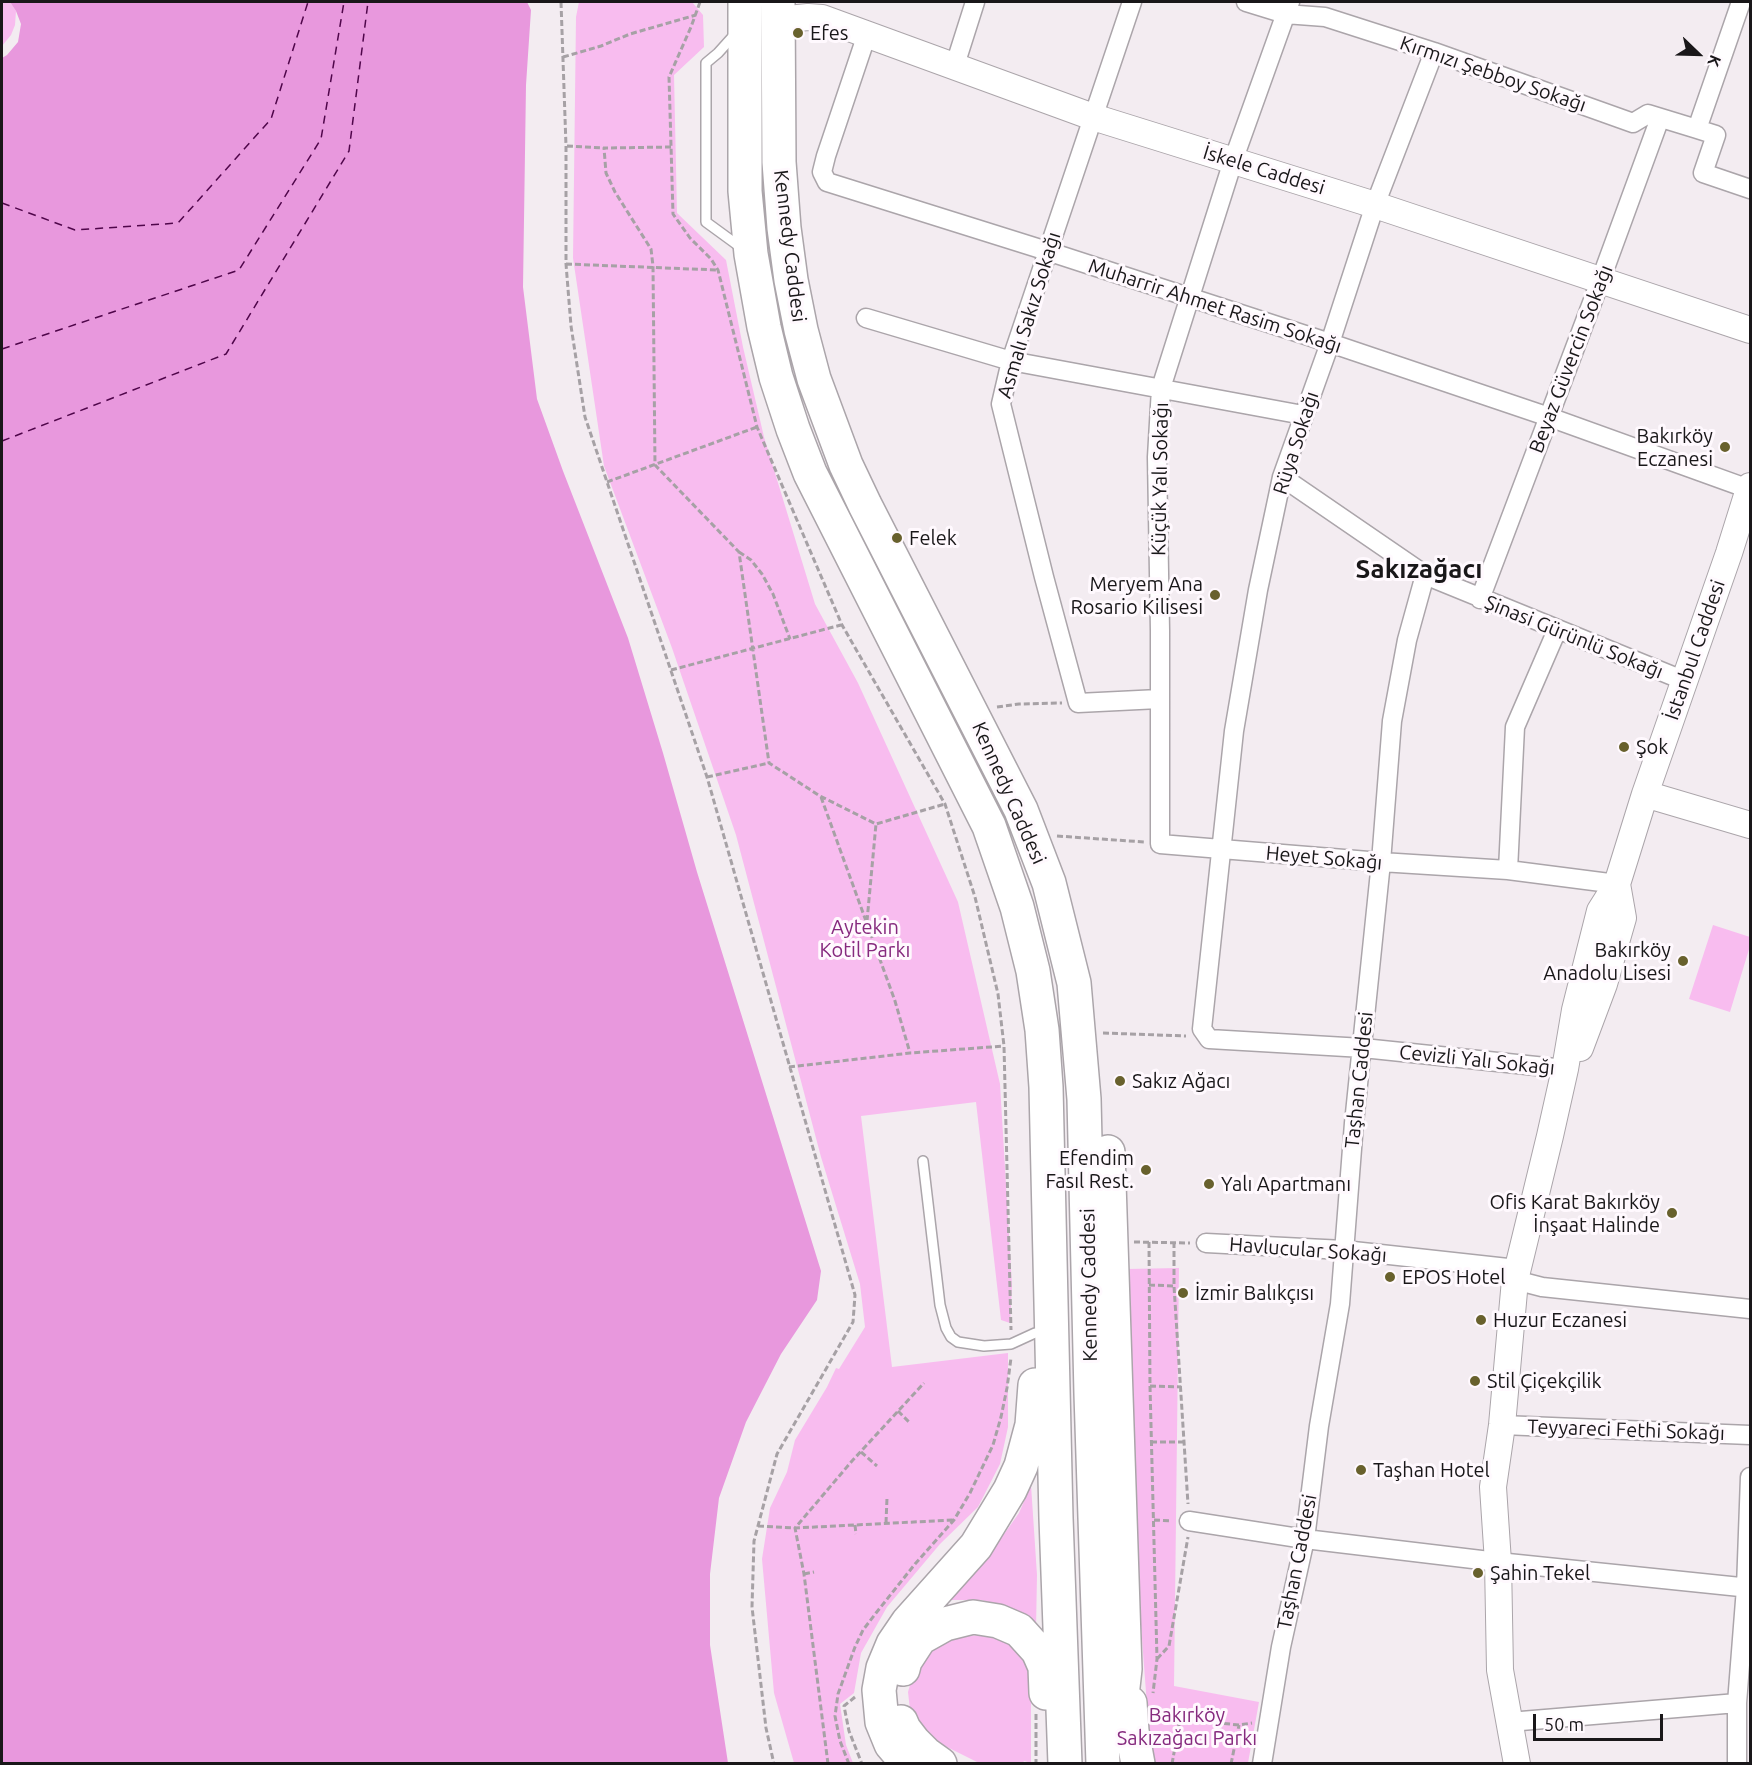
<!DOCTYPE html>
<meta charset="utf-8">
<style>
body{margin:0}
#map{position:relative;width:1752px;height:1765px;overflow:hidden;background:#f3ecf1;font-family:Ubuntu,sans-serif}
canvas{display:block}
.frame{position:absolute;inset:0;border:3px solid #191719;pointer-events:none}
.north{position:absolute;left:1668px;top:24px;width:60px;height:60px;-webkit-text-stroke:4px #fff9fe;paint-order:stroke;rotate:113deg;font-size:16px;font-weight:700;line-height:24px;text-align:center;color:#191719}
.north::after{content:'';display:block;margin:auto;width:21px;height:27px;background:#191719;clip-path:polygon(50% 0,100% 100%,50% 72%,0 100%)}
.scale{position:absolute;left:1533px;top:1714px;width:130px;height:27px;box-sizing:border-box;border:3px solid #191719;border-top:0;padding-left:8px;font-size:18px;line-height:21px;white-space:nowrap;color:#191719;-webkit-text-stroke:4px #fff9fe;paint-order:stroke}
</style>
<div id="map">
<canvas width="1752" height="1765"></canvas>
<div class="frame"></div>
<div class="north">K</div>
<div class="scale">50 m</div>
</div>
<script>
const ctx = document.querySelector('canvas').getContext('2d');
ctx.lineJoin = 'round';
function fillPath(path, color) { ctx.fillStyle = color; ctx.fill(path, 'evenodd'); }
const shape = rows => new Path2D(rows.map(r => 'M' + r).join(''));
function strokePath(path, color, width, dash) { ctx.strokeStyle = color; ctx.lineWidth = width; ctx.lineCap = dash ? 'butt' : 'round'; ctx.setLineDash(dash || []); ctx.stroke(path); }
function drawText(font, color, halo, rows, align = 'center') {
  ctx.font = font + ' Ubuntu,sans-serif'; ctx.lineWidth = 6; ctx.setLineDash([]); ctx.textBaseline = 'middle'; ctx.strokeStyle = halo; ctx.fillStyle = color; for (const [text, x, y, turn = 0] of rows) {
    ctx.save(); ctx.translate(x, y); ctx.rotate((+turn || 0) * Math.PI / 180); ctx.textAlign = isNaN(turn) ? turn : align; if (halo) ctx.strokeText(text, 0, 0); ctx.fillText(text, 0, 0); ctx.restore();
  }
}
const green = shape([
 [2,2,10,2,16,11,15,25,11,35,2,46],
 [579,2,692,2,703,15,704,47,674,75,677,213,726,260,743,347,764,437,815,604,858,683,958,902,1000,1084,1012,1286,1010,1323,1001,1320,976,1102,861,1116,892,1367,1008,1353,1008,1427,1000,1464,978,1507,940,1544,887,1607,861,1653,854,1693,840,1704,846,1745,853,1763,794,1763,774,1693,762,1559,770,1508,787,1472,795,1440,827,1387,836,1368,839,1369,865,1327,860,1284,821,1157,736,835,672,648,604,466,573,258,576,17],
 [1713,925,1750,937,1750,946,1730,1012,1689,999],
 [1179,1268,1174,1686,1259,1702,1248,1763,1153,1764,1151,1759,1132,1505,1127,1269],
 [1031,1485,1037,1575,1036,1629,1004,1606,981,1600,937,1600,1002,1537,1019,1513],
 [983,1635,1002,1641,1019,1649,1031,1668,1031,1763,1024,1761,1023,1763,979,1763,931,1739,910,1710,908,1692,914,1671,926,1655,937,1646,960,1636]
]);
const water = shape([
 [10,2,527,2,531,10,526,85,523,287,537,399,563,471,628,638,663,753,697,872,821,1271,817,1300,781,1354,746,1422,719,1498,710,1574,710,1645,728,1763,2,1763,2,58,7,55,18,42,21,24,16,11]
]);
const ferry = shape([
 [2,203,75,230,178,223,271,119,308,2],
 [2,349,239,270,321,139,344,2],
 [2,441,226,354,349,151,368,2]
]);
const path = shape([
 [561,2,566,146,566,264,571,326,585,417,707,777,855,1295,853,1322,777,1454,754,1541,752,1607,766,1728,774,1764],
 [700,2,691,27,669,77,673,214,690,238,711,259,718,270,757,427,842,625,945,804,975,897,998,994,1004,1046,1011,1330],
 [563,57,601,46,630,34,696,15],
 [567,146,604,148],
 [671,147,604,148,606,173,615,192,651,249,653,266,655,465,739,552,769,763,820,796,876,824,945,804],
 [566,264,717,270],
 [607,482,757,427],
 [739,552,751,560,762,574,773,594,790,639],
 [671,670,841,625],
 [997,707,1019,704,1062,703],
 [707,777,769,763],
 [821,797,895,1001,910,1053],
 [1057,836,1144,842],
 [867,921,876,824],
 [1103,1033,1186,1036],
 [789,1067,910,1053,1004,1046],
 [1134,1242,1190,1243],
 [1149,1242,1150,1386,1157,1659,1153,1693],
 [1174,1242,1174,1286,1188,1504],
 [1149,1285,1174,1286],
 [1150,1386,1181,1387],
 [898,1411,910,1423],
 [1151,1442,1184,1442],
 [861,1452,877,1466],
 [1154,1520,1172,1521],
 [886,1523,887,1498],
 [855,1525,856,1534],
 [758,1526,795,1528,954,1520],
 [804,1574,814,1572],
 [1157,1659,1169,1646,1188,1537],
 [855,1697,844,1706,849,1731,862,1764],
 [1036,1714,1036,1764],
 [1159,1738,1175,1741],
 [828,1764,804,1574,795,1528,852,1461,924,1383],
 [849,1764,840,1741,835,1716,838,1694,855,1647,863,1630,876,1613,915,1564,954,1520,970,1493,993,1445,1001,1417,1007,1388,1011,1358],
 [1172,1764,1180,1719,1239,1725,1252,1723],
 [1231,1764,1239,1725]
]);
const lane = shape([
 [736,33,718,53,706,63,706,222,743,249],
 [923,1161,940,1305,946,1328,951,1337,958,1342,984,1346,1011,1344,1035,1333]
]);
const street = shape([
 [1132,2,1011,361,1001,404,1044,577,1078,703,1159,699],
 [1246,2,1285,14,1325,17,1434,52,1633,123,1648,114,1697,129],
 [1290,2,1233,161,1161,388,1157,457,1160,631,1160,844,1381,862,1508,870,1617,884],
 [1741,2,1697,129,1716,135,1703,173,1750,189],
 [867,34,826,156,822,172,827,182,1047,251,1330,343,1549,417,1749,489],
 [1434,52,1375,205,1330,343,1282,477,1258,590,1234,731,1202,1029,1209,1039,1363,1048,1565,1069],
 [955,65,975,2],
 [866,318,1011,361,1303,415],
 [1282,477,1425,575,1685,681],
 [1480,599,1601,279,1660,118],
 [1508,870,1515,727,1557,630],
 [1206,1243,1344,1250,1517,1269],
 [1515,1280,1542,1287,1750,1309],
 [1502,1425,1750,1435],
 [1189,1521,1305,1539,1498,1562,1750,1588],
 [1509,1722,1737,1703],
 [1262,1764,1281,1647,1305,1539,1319,1426,1340,1304,1354,1123,1381,862,1392,721,1407,640,1425,575],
 [1737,1764,1737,1703,1746,1588,1750,1477]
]);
const secondary = shape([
 [778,20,808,17,822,18,1093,117,1375,205,1750,330],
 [1645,794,1750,825],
 [1580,1048,1604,984,1623,918,1617,884],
 [1517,1764,1500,1670,1498,1562,1493,1487,1502,1425,1515,1280,1550,1136,1565,1069,1575,1010,1600,911,1617,884,1645,794,1729,553,1750,486]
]);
const highway = shape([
 [745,2,745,191,751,254,764,327,776,377,793,429,810,473,989,826,1017,907,1033,971,1042,1030,1046,1087,1056,1518,1065,1764],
 [778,2,779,162,784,228,791,280,801,330,814,379,846,465,865,505,1021,810,1049,883,1074,983,1084,1099,1091,1394,1103,1764],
 [1108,1152,1125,1669,1122,1696,1123,1727],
 [903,1669,905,1661,920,1638,945,1624,973,1617,998,1621,1019,1630,1038,1651,1045,1667,1046,1693],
 [1130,1703,1132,1731,1138,1764],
 [901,1722,904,1729,914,1742,926,1754,940,1764],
 [908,1764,891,1744,882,1722,879,1690,883,1668,893,1644,908,1622,976,1546,1010,1490,1021,1466,1032,1425,1035,1385]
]);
const markers = [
 [798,33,6,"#68612d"],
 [1725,447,6,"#68612d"],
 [897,538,6,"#68612d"],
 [1215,595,6,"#68612d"],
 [1624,747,6,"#68612d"],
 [1683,961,6,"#68612d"],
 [1120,1081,6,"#68612d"],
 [1146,1170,6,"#68612d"],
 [1209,1184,6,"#68612d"],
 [1672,1213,6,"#68612d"],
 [1390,1277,6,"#68612d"],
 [1183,1293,6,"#68612d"],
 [1481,1320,6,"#68612d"],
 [1475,1381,6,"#68612d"],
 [1361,1470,6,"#68612d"],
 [1478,1573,6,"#68612d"]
];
const poiNames = [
 ["Efes",810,33],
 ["Bakırköy",1713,436,"right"],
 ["Eczanesi",1713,459,"right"],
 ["Felek",909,538],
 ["Meryem Ana",1203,584,"right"],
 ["Rosario Kilisesi",1203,607,"right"],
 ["Şok",1636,747],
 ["Bakırköy",1671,950,"right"],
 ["Anadolu Lisesi",1671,973,"right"],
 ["Sakız Ağacı",1132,1081],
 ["Efendim",1134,1158,"right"],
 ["Fasıl Rest.",1134,1181,"right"],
 ["Yalı Apartmanı",1221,1184],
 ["Ofis Karat Bakırköy",1660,1202,"right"],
 ["İnşaat Halinde",1660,1225,"right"],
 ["EPOS Hotel",1402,1277],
 ["İzmir Balıkçısı",1195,1293],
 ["Huzur Eczanesi",1493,1320],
 ["Stil Çiçekçilik",1487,1381],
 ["Taşhan Hotel",1373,1470],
 ["Şahin Tekel",1490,1573]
];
const streetNames = [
 ["Kırmızı Şebboy Sokağı",1493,74,19],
 ["İskele Caddesi",1264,170,17],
 ["Kennedy Caddesi",790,246,83],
 ["Muharrir Ahmet Rasim Sokağı",1215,306,18],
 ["Asmalı Sakız Sokağı",1029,315,-73],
 ["Beyaz Güvercin Sokağı",1571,359,-69],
 ["Rüya Sokağı",1296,443,-72],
 ["Küçük Yalı Sokağı",1160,479,-89],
 ["Şinasi Gürünlü Sokağı",1574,637,22],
 ["İstanbul Caddesi",1695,650,-71],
 ["Kennedy Caddesi",1009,793,66],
 ["Heyet Sokağı",1324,858,5],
 ["Cevizli Yalı Sokağı",1477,1060,6],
 ["Taşhan Caddesi",1359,1080,-84],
 ["Havlucular Sokağı",1308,1250,4],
 ["Kennedy Caddesi",1089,1285,-91],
 ["Teyyareci Fethi Sokağı",1626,1430,2],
 ["Taşhan Caddesi",1297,1562,-79]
];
const parkNames = [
 ["Aytekin",865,927],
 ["Kotil Parkı",865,950],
 ["Bakırköy",1187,1715],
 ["Sakızağacı Parkı",1187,1738]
];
const districtNames = [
 ["Sakızağacı",1419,569]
];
fillPath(green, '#f8bcef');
fillPath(water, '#e898dd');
strokePath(ferry, '#4f064a', 1.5, [8, 6]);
strokePath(lane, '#aba5aa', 12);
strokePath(street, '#aba5aa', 21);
strokePath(secondary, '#aba5aa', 28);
strokePath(highway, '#aba5aa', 36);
strokePath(path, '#a6a1a5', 3, [6, 3]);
strokePath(lane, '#fff', 9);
strokePath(street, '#fff', 18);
strokePath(secondary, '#fff', 26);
strokePath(highway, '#fff', 33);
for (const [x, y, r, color] of markers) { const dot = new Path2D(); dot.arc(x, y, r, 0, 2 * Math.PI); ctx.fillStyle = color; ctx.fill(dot); strokePath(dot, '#fff9fe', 2); }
drawText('20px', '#191719', '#fff9fe', poiNames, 'left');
drawText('20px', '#191719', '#fff9fe', streetNames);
drawText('20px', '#862a7e', '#fff9fe', parkNames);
drawText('bold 26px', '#191719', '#fff9fe', districtNames);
</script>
